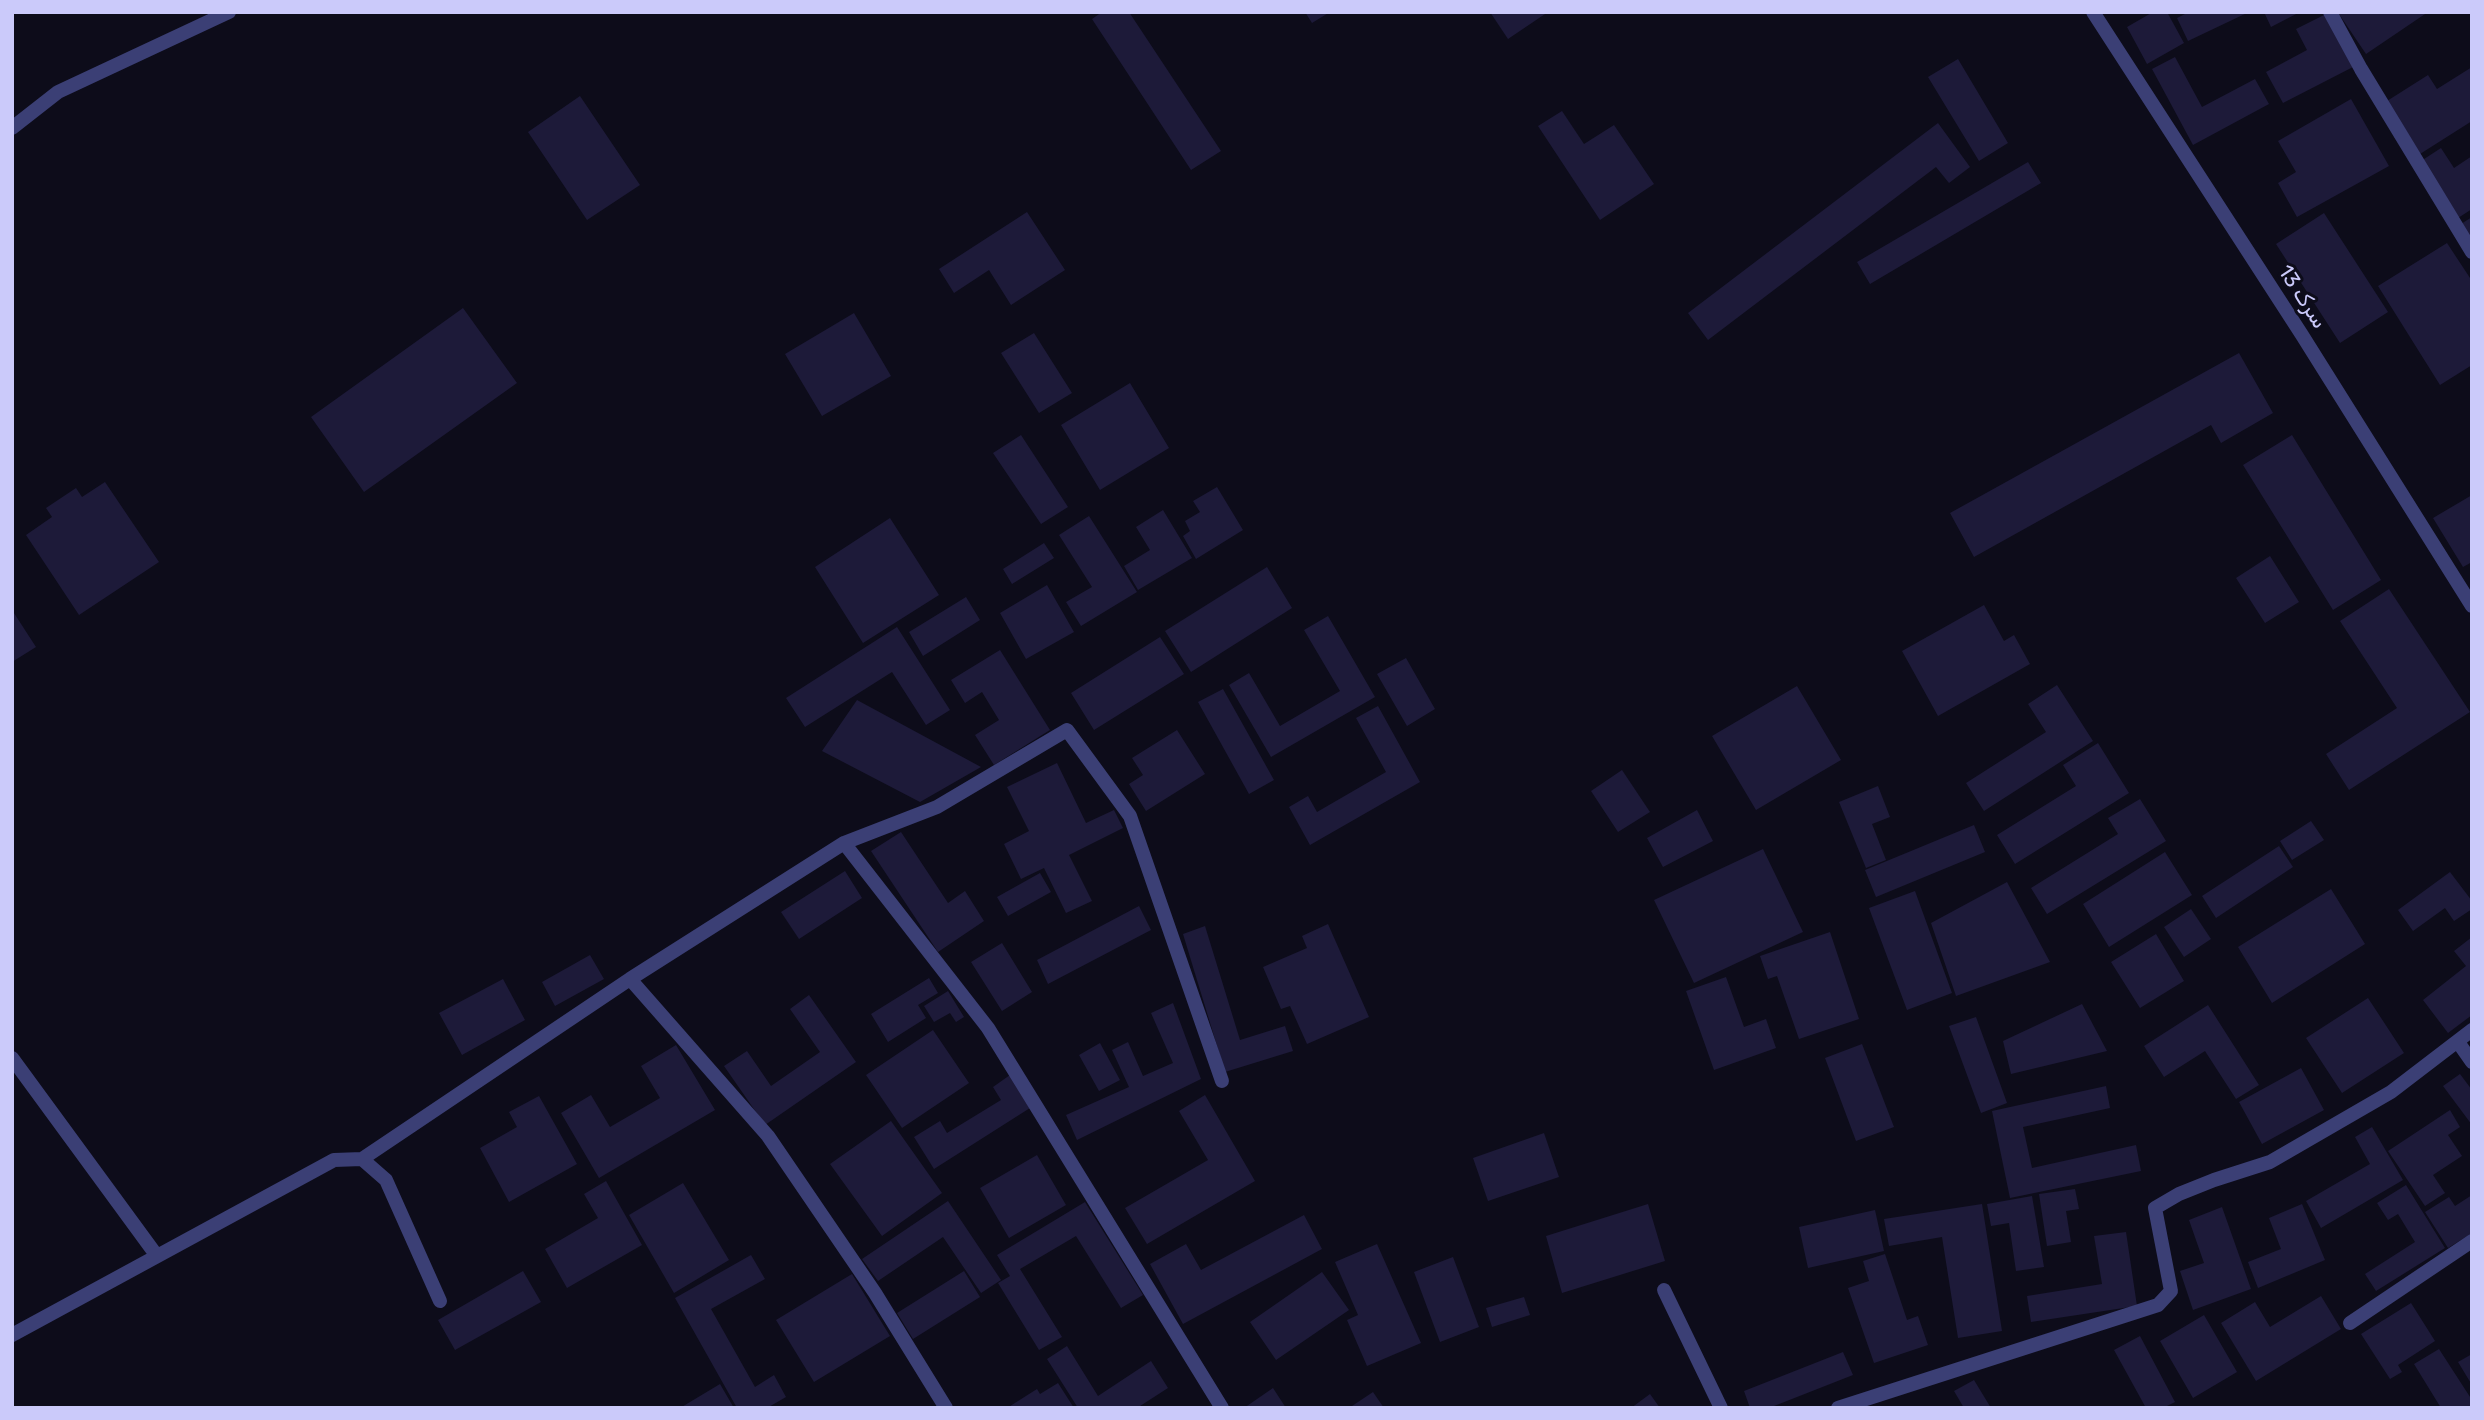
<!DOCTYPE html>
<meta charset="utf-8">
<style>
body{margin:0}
#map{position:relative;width:2484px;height:1420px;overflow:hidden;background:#0d0c1a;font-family:Rubik,sans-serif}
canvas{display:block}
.frame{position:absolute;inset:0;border:14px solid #cbcafa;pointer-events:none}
</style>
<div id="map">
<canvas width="2484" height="1420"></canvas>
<div class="frame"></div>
</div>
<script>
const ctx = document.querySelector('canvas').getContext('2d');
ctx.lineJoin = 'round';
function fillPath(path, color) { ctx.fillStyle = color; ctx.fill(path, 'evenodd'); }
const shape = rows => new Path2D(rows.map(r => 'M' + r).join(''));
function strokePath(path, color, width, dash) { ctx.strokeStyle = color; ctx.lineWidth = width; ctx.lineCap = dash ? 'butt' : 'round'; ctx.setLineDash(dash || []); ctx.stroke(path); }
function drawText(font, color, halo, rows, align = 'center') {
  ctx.font = font + ' Rubik,Vazirmatn,sans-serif'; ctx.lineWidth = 6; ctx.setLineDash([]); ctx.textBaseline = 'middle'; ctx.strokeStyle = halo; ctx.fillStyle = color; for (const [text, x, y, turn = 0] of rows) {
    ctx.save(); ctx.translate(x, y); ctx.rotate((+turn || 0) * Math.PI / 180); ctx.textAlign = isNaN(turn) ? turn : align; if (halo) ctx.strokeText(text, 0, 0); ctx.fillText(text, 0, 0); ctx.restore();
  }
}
const building = shape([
 [1102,12,1129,12,1221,151,1191,170,1092,19],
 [1305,12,1330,12,1312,23],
 [1490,12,1548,12,1508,39],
 [2153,12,2167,12,2184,43,2147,64,2127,27],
 [2189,12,2249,12,2188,41,2177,18],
 [2264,12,2300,12,2271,27],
 [2342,12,2428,12,2366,54,2339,14],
 [2326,14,2353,67,2283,103,2266,72,2307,50,2296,29],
 [2175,57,2202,107,2255,79,2269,104,2193,145,2152,69],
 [1958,59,2008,143,1979,161,1928,77],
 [2472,67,2472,121,2420,154,2387,101,2428,75,2437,89],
 [580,96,640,185,587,220,528,132],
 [2351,99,2389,166,2297,217,2278,183,2296,172,2278,141],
 [1562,111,1584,144,1614,125,1654,184,1600,220,1538,126],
 [1938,123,1970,167,1949,183,1936,167,1708,340,1688,313],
 [2441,148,2454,168,2472,156,2472,209,2458,218,2421,161],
 [2028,162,2041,183,1870,284,1857,262],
 [1027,212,1065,270,1011,305,989,270,954,293,939,269],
 [2324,213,2388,312,2340,343,2276,244],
 [2472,217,2472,240,2461,224],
 [2447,243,2472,281,2472,365,2440,385,2378,286],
 [463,308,517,383,364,492,311,417],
 [854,313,891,376,822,416,785,354],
 [1034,333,1072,393,1039,413,1001,353],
 [2239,353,2273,413,2221,443,2211,425,1974,557,1950,513],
 [1130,383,1169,448,1100,490,1061,425],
 [1021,435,1068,507,1041,524,993,453],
 [2292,435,2381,580,2333,610,2243,465],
 [105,482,159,562,79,615,26,535,52,517,46,508,76,488,82,497],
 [1217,487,1243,530,1196,559,1183,536,1190,531,1185,521,1200,512,1193,501],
 [2472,495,2472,562,2463,567,2433,518],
 [1163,510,1192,558,1138,590,1124,566,1150,550,1136,527],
 [1089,516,1137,592,1081,626,1066,602,1092,587,1059,535],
 [890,518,939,595,863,643,815,567],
 [1044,543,1054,558,1012,584,1003,569],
 [2270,556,2299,602,2265,623,2236,578],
 [1267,567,1292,608,1191,672,1165,631],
 [1047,585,1074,632,1026,659,1000,613],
 [2389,589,2470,712,2349,790,2326,754,2397,708,2340,621],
 [966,597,980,620,923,656,909,632],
 [1984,605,2004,641,2014,635,2030,664,1938,716,1902,651],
 [12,610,36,647,12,662],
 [1328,616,1375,697,1271,757,1229,685,1249,673,1280,726,1340,691,1304,630],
 [897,627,950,710,926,725,892,672,805,727,786,698],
 [1160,637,1184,674,1094,730,1071,693],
 [1000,650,1050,730,994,765,975,735,999,720,982,692,965,703,951,680],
 [1406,658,1435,709,1407,726,1377,674],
 [2057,685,2093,741,1984,811,1966,783,2046,732,2028,704],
 [1797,686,1841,760,1756,810,1712,736],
 [1223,689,1274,780,1249,794,1198,702],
 [857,700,981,767,920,802,822,751],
 [1378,706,1420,782,1310,845,1289,807,1308,796,1317,812,1386,772,1356,718],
 [1177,730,1205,774,1146,811,1129,784,1143,775,1132,758],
 [2098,743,2129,793,2015,864,1997,835,2076,786,2063,765],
 [1057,763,1086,823,1114,810,1123,828,1069,855,1092,901,1066,913,1044,868,1021,879,1004,844,1029,831,1007,787],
 [1622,770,1650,812,1618,832,1591,791],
 [1878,786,1890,817,1872,824,1886,860,1866,868,1839,802],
 [2140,799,2166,841,2047,914,2031,888,2118,834,2108,818],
 [1697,810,1713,841,1663,867,1647,838],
 [2311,821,2324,840,2292,860,2280,841],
 [1974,825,1985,852,1876,897,1865,870],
 [901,832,948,903,965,891,984,921,938,952,871,851],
 [2279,846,2293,867,2216,918,2202,896],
 [1763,849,1803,932,1694,983,1654,900],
 [2165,852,2192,895,2109,947,2083,904],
 [845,871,862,898,799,939,781,912],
 [2450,872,2472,901,2472,909,2454,921,2445,908,2413,931,2398,910],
 [1040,873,1051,892,1008,916,997,897],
 [2007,882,2050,962,1956,996,1931,923],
 [2331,889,2365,944,2272,1003,2238,947],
 [1915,891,1952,993,1907,1010,1869,908],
 [1139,906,1151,930,1048,984,1037,960],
 [2191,909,2211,939,2184,957,2164,927],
 [1328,924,1369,1017,1307,1044,1290,1006,1281,1009,1263,967,1307,948,1302,936],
 [1205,926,1240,1040,1285,1026,1293,1051,1225,1072,1183,934],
 [1830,932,1859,1019,1799,1039,1777,976,1768,979,1760,956],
 [2156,934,2184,981,2140,1008,2111,962],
 [2472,937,2472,1015,2448,1033,2423,1000,2466,966,2454,951],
 [1002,943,1032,992,1002,1011,971,962],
 [590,955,604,979,555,1006,542,982],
 [1726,977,1744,1027,1766,1019,1776,1048,1714,1070,1686,991],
 [929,978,938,993,918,1005,926,1018,888,1042,871,1014],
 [503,979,525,1020,462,1055,439,1013],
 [948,991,964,1017,956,1022,950,1013,934,1022,924,1006],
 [809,995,856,1062,765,1125,724,1066,747,1051,771,1086,820,1052,790,1009],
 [2368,998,2404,1053,2342,1093,2306,1038],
 [1173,1003,1201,1079,1077,1140,1066,1115,1129,1087,1112,1050,1128,1042,1143,1076,1173,1063,1151,1013],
 [2082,1004,2107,1051,2011,1074,2003,1041],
 [2208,1005,2259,1085,2236,1099,2205,1051,2164,1077,2144,1046],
 [1976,1017,2007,1103,1981,1113,1949,1026],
 [933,1030,969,1083,902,1128,866,1075],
 [1100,1043,1120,1080,1099,1091,1079,1055],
 [1862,1044,1894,1127,1856,1141,1825,1058],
 [676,1045,715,1110,599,1178,561,1113,591,1095,610,1127,660,1098,641,1066],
 [2301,1068,2324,1110,2262,1144,2239,1102],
 [2460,1074,2472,1090,2472,1125,2443,1086],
 [1010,1075,1030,1108,934,1169,914,1137,940,1121,947,1133,1001,1100,993,1087],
 [2106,1086,2110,1108,2023,1127,2032,1168,2136,1145,2141,1171,2010,1198,1992,1111],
 [1205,1095,1255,1181,1147,1244,1125,1208,1208,1160,1179,1111],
 [539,1096,577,1164,509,1202,480,1148,517,1127,509,1112],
 [2450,1110,2460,1127,2448,1135,2462,1156,2433,1175,2445,1193,2425,1206,2388,1151],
 [891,1121,942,1193,882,1236,830,1164],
 [2372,1127,2403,1180,2321,1228,2306,1201,2370,1164,2355,1137],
 [1544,1133,1559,1177,1488,1201,1473,1158],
 [1037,1155,1066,1205,1009,1238,980,1188],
 [606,1181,642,1245,567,1288,545,1249,598,1218,584,1194],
 [683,1183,729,1260,674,1293,629,1215],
 [2406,1185,2445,1248,2376,1291,2365,1274,2415,1242,2398,1214,2388,1220,2377,1203],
 [2075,1189,2079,1209,2066,1211,2071,1242,2047,1246,2039,1194],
 [2472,1195,2472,1233,2448,1248,2425,1212,2449,1197,2455,1206],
 [2032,1196,2044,1267,2016,1271,2009,1223,1991,1226,1987,1204],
 [948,1201,1001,1280,981,1293,943,1237,878,1281,862,1259],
 [1085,1202,1143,1295,1121,1308,1076,1236,1020,1269,1062,1337,1039,1350,998,1283,1010,1276,997,1255],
 [1648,1204,1665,1261,1562,1293,1546,1236],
 [1982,1204,2002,1331,1958,1338,1942,1237,1889,1246,1884,1219],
 [2302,1204,2325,1260,2258,1288,2248,1262,2281,1249,2269,1218],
 [2222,1207,2251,1289,2193,1310,2180,1271,2204,1263,2189,1220],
 [1875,1210,1884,1251,1808,1268,1799,1227],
 [1304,1215,1322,1249,1183,1324,1150,1264,1186,1244,1201,1270],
 [2126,1232,2137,1306,2031,1322,2027,1296,2102,1284,2094,1236],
 [1377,1244,1421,1343,1367,1366,1347,1320,1358,1315,1335,1262],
 [1885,1254,1907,1320,1918,1316,1928,1345,1874,1363,1848,1288,1869,1281,1863,1261],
 [751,1255,765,1279,711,1309,755,1387,774,1375,786,1397,767,1408,737,1408,675,1298],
 [1453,1257,1479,1327,1440,1342,1414,1272],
 [523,1271,541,1302,455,1350,438,1320],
 [964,1271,980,1297,913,1339,897,1313],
 [1322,1272,1349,1310,1276,1360,1250,1322],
 [852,1274,890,1336,814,1382,776,1320],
 [2321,1296,2341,1329,2256,1381,2221,1323,2255,1302,2270,1327],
 [1524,1297,1530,1315,1492,1327,1486,1308],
 [2411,1303,2435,1341,2398,1365,2402,1372,2390,1379,2361,1334],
 [2204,1315,2237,1372,2193,1398,2160,1341],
 [2140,1336,2175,1402,2163,1408,2146,1408,2114,1350],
 [1067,1346,1098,1396,1151,1361,1168,1388,1137,1408,1078,1408,1047,1359],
 [2439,1349,2472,1400,2472,1408,2441,1408,2414,1364],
 [1843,1352,1853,1375,1769,1408,1750,1408,1744,1391],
 [2472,1354,2472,1385,2458,1362],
 [1974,1380,1991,1408,1964,1408,1954,1391],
 [1058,1383,1074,1408,1007,1408,1037,1389,1040,1394],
 [720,1384,734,1408,680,1408],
 [1273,1388,1286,1408,1244,1408],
 [1373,1392,1384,1408,1349,1408],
 [1650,1394,1660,1408,1631,1408]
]);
const minor = shape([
 [2330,12,2361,69,2472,252],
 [12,128,58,92,229,12],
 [844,843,988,1028,1222,1408],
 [630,979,768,1136,875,1293,946,1408],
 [2458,1042,2472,1062],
 [12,1058,157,1256],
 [362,1159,630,979,844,843,937,807,1067,730,1130,816,1222,1081],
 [1664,1290,1721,1408],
 [2350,1323,2472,1241],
 [12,1335,334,1160,362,1159,386,1180,440,1301],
 [1838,1408,2158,1305,2171,1291,2155,1208,2179,1194,2214,1180,2270,1162,2391,1092,2472,1030]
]);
const tertiary = shape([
 [2093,12,2302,335,2472,606]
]);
const streetNames = [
 ["سرک 13",2302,297,57]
];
fillPath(building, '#1d1a39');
strokePath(minor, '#3b3f75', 14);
strokePath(tertiary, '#3b3f75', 14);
drawText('21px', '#cbcafa', '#0d0c1a', streetNames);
</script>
